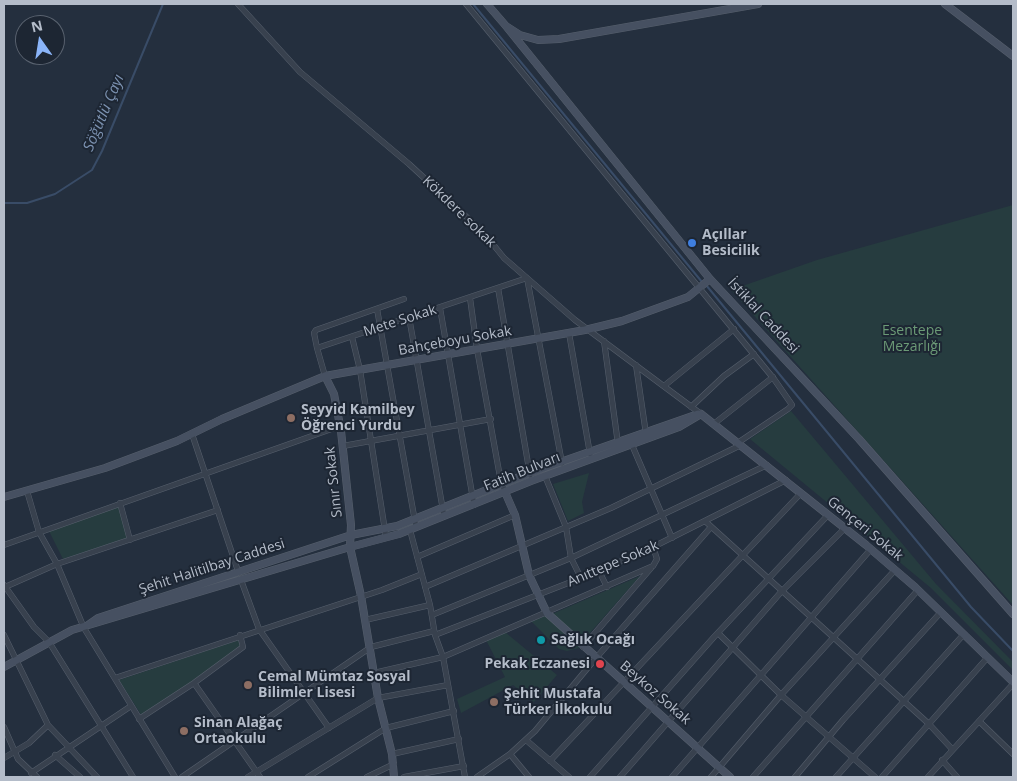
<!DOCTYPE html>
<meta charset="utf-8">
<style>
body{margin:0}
#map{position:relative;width:1017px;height:781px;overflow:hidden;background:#242f3e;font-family:"Open Sans",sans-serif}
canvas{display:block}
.frame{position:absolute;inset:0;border:5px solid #b4bcc9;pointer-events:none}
.north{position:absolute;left:15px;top:15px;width:50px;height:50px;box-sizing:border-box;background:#1d2633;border:1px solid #59626f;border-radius:50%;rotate:347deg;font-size:14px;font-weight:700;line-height:20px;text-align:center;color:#b4bcc9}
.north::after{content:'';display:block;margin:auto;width:18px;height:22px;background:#8ab4f8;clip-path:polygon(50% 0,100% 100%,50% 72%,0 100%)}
</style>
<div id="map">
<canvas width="1017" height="781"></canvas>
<div class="frame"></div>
<div class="north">N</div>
</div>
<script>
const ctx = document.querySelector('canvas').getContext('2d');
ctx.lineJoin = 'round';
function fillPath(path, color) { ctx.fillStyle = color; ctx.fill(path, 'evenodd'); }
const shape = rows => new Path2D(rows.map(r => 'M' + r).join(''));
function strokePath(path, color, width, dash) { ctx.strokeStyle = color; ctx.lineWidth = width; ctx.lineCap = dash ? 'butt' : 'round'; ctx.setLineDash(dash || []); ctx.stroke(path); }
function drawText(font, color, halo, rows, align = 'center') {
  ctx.font = font + ' "Open Sans",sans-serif'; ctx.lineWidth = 4; ctx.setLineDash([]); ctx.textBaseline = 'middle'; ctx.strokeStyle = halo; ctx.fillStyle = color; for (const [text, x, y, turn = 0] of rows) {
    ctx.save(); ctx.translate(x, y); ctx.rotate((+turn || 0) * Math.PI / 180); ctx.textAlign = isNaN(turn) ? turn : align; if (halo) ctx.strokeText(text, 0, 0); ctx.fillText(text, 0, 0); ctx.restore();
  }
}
const green = shape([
 [1013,205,1013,605,731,290,817,260],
 [791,411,936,584,1013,662,1013,670,931,588,750,439],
 [589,473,582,502,584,513,568,521,553,484],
 [120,506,128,538,63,559,49,531],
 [640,576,582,642,552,614],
 [548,615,583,647,567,651,559,649,531,621],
 [505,632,557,675,534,702,513,685,461,713,457,699,505,677,486,640],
 [242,639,244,647,142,716,119,680]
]);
const stream = shape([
 [473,4,702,282],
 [4,203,27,203,55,194,92,170,102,151,163,4],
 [706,285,971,607,1013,651]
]);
const street = shape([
 [238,4,300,72,409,164,484,233,504,258,575,320,701,414],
 [466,4,774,379,790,402,792,405,788,409,739,442],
 [498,288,530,475],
 [470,298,477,349,500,477,505,492],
 [440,308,474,505],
 [377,309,416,527],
 [409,317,444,516],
 [569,333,590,454],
 [352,337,360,370,386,537],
 [604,341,618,444],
 [317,348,527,278,562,463],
 [636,365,646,434],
 [325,376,317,348,314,333,316,330,404,299],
 [664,386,734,329],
 [691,407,724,376,754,354],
 [715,423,773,377],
 [192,434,238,571],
 [632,445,672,538],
 [343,446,491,419],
 [545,476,566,527,571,558,581,578],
 [27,491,39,532,57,564,84,628,175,777],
 [120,503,130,540],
 [705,521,929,724,952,749],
 [410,530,430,605,435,635,443,657,465,777],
 [4,545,340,426],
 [417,557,515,515],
 [599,571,607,587],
 [241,580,259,629,329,728],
 [4,585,34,627,49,642,133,777],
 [5,587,57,564,218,510],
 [425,587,611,508,741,445],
 [432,615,571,558,767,465],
 [365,620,430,605],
 [718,633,781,695,875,777],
 [4,635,48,725,97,777],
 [435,635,599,571,653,547,786,480],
 [583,647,651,568],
 [374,673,443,657,653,566,657,559,653,547],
 [115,678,382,590,422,574],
 [194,683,260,777],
 [139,719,194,683,243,647,240,635],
 [979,721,1013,754],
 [4,727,18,759,37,777],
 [526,740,569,777],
 [392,754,459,739],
 [510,754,529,777],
 [55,755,80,777],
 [4,758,29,743,48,725],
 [942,760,957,777],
 [550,761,801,493],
 [31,773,131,706],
 [182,777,371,647,434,631],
 [248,777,378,698,448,685],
 [308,777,386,728,454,711],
 [367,777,394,764],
 [404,777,464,766],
 [477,777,510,754,535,731,596,658,711,527],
 [590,777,714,637,828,515],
 [620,777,781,592,845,528],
 [672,777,871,549],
 [711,777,781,695,895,570],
 [753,777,918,590],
 [795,777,843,720,941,612],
 [836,777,964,634],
 [882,777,988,657],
 [928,777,1013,684]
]);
const secondary = shape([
 [487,4,506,26,520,35,538,40,559,39,758,4],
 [945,4,1013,56],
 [506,26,710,279,859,439,1013,614],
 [325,376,334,394,341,431,351,525,350,547,361,596,378,698,392,754,394,777],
 [701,414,866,545,915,587,1013,682],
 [505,492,515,515,529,575,547,613,730,777],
 [4,497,105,468,177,441,222,419,325,376,585,330,622,321,688,297,710,279],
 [88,625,98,618,351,535,397,526,529,473,698,414],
 [4,667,72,630,350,547,399,534,531,481,679,427,701,414]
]);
const markers = [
 [692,243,5,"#3f7fe0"],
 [291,418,5,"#8d6e63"],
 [541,640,5,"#0f9aa8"],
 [600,664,5,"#e0444e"],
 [248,685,5,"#8d6e63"],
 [494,702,5,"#8d6e63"],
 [184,731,5,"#8d6e63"]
];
const streetNames = [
 ["Kökdere sokak",459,212,44],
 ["İstiklal Caddesi",763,316,47],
 ["Mete Sokak",400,321,-18],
 ["Bahçeboyu Sokak",455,341,-10],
 ["Fatih Bulvarı",522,472,-22],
 ["Sınır Sokak",334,482,-96],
 ["Gençeri Sokak",865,529,39],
 ["Anıttepe Sokak",613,564,-23],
 ["Şehit Halitilbay Caddesi",212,567,-18],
 ["Beykoz Sokak",655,693,41]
];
const poiNames = [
 ["Açıllar",702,235],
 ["Besicilik",702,251],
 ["Seyyid Kamilbey",301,410],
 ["Öğrenci Yurdu",301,426],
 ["Sağlık Ocağı",551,640],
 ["Pekak Eczanesi",590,664,"right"],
 ["Cemal Mümtaz Sosyal",258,677],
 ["Bilimler Lisesi",258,693],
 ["Şehit Mustafa",504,694],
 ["Türker İlkokulu",504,710],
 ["Sinan Alağaç",194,723],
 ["Ortaokulu",194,739]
];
const parkNames = [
 ["Esentepe",912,331],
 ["Mezarlığı",912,347]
];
const waterNames = [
 ["Söğütlü Çayı",104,113,-67]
];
fillPath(green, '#263c3f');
strokePath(stream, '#394c67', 2);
strokePath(street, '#565f6c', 6);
strokePath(secondary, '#565f6c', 8);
strokePath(street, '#38414e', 5);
strokePath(secondary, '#465061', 7);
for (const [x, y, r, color] of markers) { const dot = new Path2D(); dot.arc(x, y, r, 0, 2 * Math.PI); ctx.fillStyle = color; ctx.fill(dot); strokePath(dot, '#1d2633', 2); }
drawText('14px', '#b4bcc9', '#1d2633', streetNames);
drawText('bold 14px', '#b4bcc9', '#1d2633', poiNames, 'left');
drawText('14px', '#6b9a76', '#1d2633', parkNames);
drawText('italic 15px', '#7c92b1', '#1d2633', waterNames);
</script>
